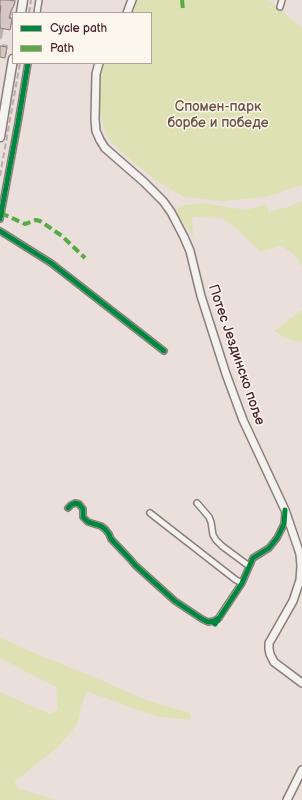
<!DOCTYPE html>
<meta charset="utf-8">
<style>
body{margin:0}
#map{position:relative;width:302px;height:800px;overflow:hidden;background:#eadfda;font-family:"Balsamiq Sans",sans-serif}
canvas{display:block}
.legend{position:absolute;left:12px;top:12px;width:140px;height:52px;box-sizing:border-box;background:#fbf7ec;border:1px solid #b4a19f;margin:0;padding:5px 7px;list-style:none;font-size:12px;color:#4a1f2b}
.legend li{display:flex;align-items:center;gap:8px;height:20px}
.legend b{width:20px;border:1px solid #b4a19f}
</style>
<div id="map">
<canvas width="302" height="800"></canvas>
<ul class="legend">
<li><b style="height:5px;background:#00873e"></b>Cycle path</li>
<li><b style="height:5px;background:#57aa44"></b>Path</li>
</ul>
</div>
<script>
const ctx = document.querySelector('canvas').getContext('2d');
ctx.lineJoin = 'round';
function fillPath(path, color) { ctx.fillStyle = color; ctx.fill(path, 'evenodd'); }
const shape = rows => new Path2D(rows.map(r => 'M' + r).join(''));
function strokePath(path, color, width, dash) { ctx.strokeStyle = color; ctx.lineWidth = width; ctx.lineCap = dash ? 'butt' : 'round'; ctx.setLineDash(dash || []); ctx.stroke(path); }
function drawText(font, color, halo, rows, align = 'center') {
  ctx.font = font + ' "Balsamiq Sans",sans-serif'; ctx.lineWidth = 3; ctx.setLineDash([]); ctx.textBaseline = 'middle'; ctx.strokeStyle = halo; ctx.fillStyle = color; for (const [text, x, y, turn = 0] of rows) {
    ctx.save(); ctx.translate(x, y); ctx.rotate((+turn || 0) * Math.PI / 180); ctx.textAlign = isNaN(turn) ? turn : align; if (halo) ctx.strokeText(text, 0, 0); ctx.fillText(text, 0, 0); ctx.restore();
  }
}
const green = shape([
 [137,0,267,0,277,7,302,28,302,185,266,197,222,201,184,197,158,182,126,156,107,137,99,111,101,75,105,63,151,63,151,13,132,13],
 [302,201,302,266,294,255,281,245,261,252,239,231,222,218,192,217,194,237,176,214,179,206,202,203,246,210,267,204,268,212,288,207],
 [302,310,302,342,290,340,274,331],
 [0,637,32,652,103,681,146,700,190,713,190,720,155,716,86,691,77,725,57,748,14,782,19,789,56,800,0,800,0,692,50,714,58,709,56,687,0,658]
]);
const shadow = shape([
 [0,0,16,0,15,5,13,7,11,17,13,17,11,27,9,29,4,28,2,38,0,40],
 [3,44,8,45,6,55,4,57,0,56,1,46]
]);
const building = shape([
 [0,0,8,0,15,1,13,8,12,8,9,18,12,19,10,30,0,28,0,14,1,6,0,6,0,0],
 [0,46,7,47,5,58,0,57,0,46]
]);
const street = shape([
 [280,7,282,0],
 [37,13,39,0],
 [0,219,18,123,28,63],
 [0,231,51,263,164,351],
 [197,503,209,517,211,522,213,535,216,540,222,546,249,566],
 [68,508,71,505,75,503,79,504,83,509,83,517,88,522,101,526,105,529,109,534,111,539,130,559,135,565,175,601,202,619,208,622,214,621,219,618],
 [150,513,236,580,242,583],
 [218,619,242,583,253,558,269,548,277,538,284,524,285,513]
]);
const secondary = shape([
 [127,13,132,0],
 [99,63,96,74,95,119,96,131,100,140,105,148,144,182,163,201,171,212,184,237,190,251,201,296,226,374,243,420,285,510,297,545,300,554,301,566,300,580,293,601,272,638,269,643,269,649,270,654,274,662,302,683],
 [287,800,302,770]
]);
const primary = shape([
 [21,13,23,0],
 [0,137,13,59]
]);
const rail = shape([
 [29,13,31,0],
 [0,176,20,63]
]);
const quiet = shape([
 [182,0,183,10],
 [1,213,25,224,36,220,40,221,46,225,62,236,85,258]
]);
const cycleway = shape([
 [0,219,18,123,28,63],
 [0,231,51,263,164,351],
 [68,508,71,505,75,503,79,504,83,509,83,517,88,522,101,526,105,529,109,534,111,539,130,559,135,565,175,601,202,619,208,622,214,621,219,618],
 [215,624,242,583,253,558,269,548,277,538,284,524,285,510]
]);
const parkNames = [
 ["Спомен-парк",218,107],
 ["борбе и победе",218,123]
];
const streetNames = [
 ["Потес Јездинско поље",236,355,71]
];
fillPath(green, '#dee1b4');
fillPath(shadow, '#0003');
fillPath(building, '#d6c6c2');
strokePath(building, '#8a7d7d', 1);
strokePath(street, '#8a7d7d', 8);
strokePath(secondary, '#8a7d7d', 10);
strokePath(primary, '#8a7d7d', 11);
strokePath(street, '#f4f2ee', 5);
strokePath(secondary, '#f4f2ee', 7);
strokePath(primary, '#f4f2ee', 8);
strokePath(rail, '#b6afae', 2, [6, 3]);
strokePath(quiet, '#57aa44', 4, [8, 4]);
strokePath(cycleway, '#00873e', 5);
drawText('14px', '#6d5046', '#fbf7ec', parkNames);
drawText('14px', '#4a1f2b', '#fbf7ec', streetNames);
</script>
